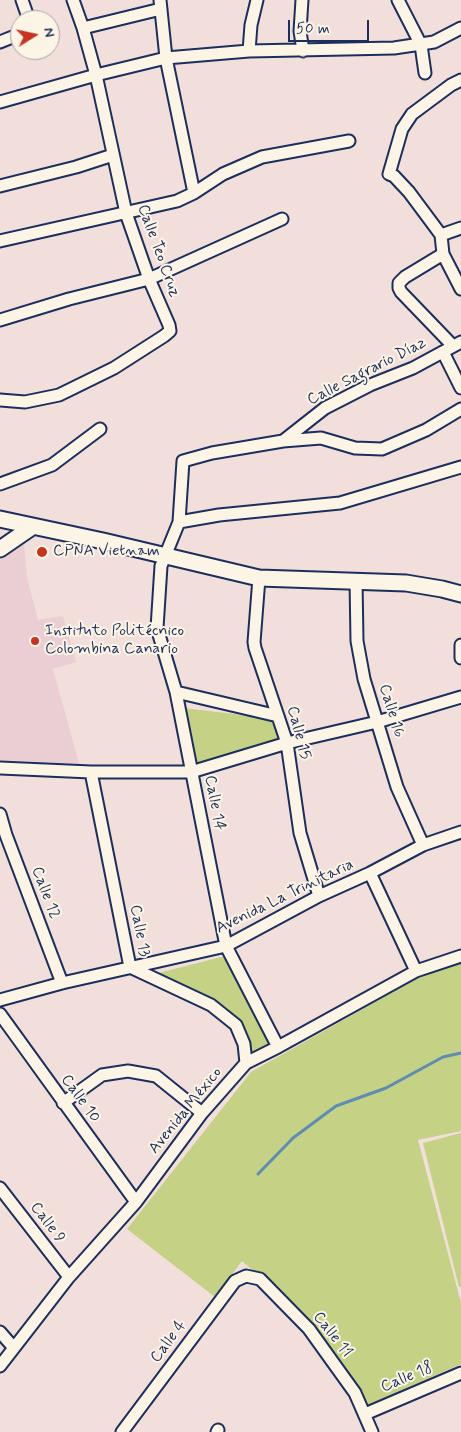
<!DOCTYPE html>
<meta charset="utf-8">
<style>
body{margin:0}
#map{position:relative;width:461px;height:1432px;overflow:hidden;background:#f2dedb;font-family:Mynerve,sans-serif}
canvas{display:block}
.north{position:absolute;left:10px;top:10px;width:50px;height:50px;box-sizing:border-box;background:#fcf5e5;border:1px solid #a2a6af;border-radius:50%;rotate:80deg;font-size:14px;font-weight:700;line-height:20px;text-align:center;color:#1b2f5e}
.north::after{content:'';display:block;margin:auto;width:18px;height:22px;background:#c8321e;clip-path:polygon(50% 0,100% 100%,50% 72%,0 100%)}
.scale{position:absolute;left:288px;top:20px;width:81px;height:22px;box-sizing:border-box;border:2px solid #1b2f5e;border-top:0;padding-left:6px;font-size:15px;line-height:18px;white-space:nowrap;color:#1b2f5e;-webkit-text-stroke:4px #fcf5e5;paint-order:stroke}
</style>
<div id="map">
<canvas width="461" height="1432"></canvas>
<div class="north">N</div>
<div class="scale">50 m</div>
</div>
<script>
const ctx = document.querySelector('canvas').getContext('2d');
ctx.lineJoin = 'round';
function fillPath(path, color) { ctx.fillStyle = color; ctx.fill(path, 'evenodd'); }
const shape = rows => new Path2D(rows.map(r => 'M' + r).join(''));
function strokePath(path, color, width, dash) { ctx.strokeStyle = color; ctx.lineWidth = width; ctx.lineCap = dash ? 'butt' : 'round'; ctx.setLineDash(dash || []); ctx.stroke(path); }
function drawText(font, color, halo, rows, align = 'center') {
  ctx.font = font + ' Mynerve,sans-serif'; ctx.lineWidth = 4; ctx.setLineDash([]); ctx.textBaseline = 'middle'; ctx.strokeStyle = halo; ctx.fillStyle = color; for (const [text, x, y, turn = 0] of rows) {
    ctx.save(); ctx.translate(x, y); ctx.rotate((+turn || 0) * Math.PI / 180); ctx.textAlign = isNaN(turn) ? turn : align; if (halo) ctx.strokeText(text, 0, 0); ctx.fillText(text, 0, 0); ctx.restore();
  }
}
const built = shape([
 [24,544,27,578,38,620,63,616,76,662,53,669,80,767,0,765,0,560]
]);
const green = shape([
 [184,708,275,719,286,750,196,772],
 [225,956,274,1047,249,1065,247,1043,213,1002,139,978],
 [461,963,461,1131,418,1140,461,1303,461,1364,368,1405,307,1318,242,1261,215,1297,127,1229,251,1072,420,977],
 [461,1133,461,1287,459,1287,423,1143]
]);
const stream = shape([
 [258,1174,293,1138,336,1106,386,1088,443,1057,461,1053]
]);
const street = shape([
 [22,0,29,20],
 [160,0,166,58,194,193],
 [302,0,300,31,303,51],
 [398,0,421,45,425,73],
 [83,28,161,9],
 [0,42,20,34],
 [249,51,251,25,257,0],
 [461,80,451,85,412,114,402,129,389,174,394,176,409,192,441,235,443,254,461,289],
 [0,102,96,75,166,58,249,51,394,48,434,42,461,28],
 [0,186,76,167,113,155],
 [441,235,461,228],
 [0,241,177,201,194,193,223,174,262,157,349,141],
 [443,254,405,277,399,283,399,288,401,292,453,346],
 [0,320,69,299,149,279,282,219],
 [443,352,461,388],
 [0,400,25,402,59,395,114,368,164,336,170,331,169,325,149,279,126,213,96,75,83,28,73,0],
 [283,441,321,438,355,448,382,449,426,430,461,409],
 [0,484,52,465,100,429],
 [179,522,219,515,340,503,461,467],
 [259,578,254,642,255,648,287,743,300,833,319,896],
 [356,580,357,641,364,679,397,787,423,845],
 [461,645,461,658],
 [176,692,278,716],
 [0,768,91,772,191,772,287,743,377,722,461,697],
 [91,772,130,967,211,1005,236,1025,244,1044,246,1063],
 [0,814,6,835,62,983],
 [370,873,416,971],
 [0,1000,62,983,226,946,319,896,370,873,423,845,461,832],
 [0,1014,136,1202],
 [278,1047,226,946,176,692,157,628,161,566,179,522,183,461,212,453,283,441,325,408,370,385,413,368,461,342],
 [63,1103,102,1075,128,1071,156,1076,202,1113],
 [0,1188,69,1277],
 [0,1332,14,1348],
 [0,1366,69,1277,136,1202,202,1113,246,1063,278,1047,416,971,461,956],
 [365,1414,461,1373],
 [122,1432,235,1281,246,1276,260,1279,309,1329,355,1393,372,1432],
 [217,1432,218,1430]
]);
const secondary = shape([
 [0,519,103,541,259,578,406,583,442,589,461,594],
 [0,549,32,527]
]);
const markers = [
 [42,552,6,"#c8321e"],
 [35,641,5,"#c8321e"]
];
const streetNames = [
 ["Calle Teo Cruz",158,251,70],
 ["Calle Sagrario Díaz",367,372,-27],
 ["Calle 16",391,711,73],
 ["Calle 15",298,733,75],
 ["Calle 14",214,803,79],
 ["Calle 12",45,893,69],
 ["Avenida La Trinitaria",285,897,-26],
 ["Calle 13",139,931,79],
 ["Calle 10",80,1099,54],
 ["Avenida México",186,1111,-51],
 ["Calle 9",47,1223,53],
 ["Calle 11",332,1335,52],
 ["Calle 4",169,1342,-53],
 ["Calle 18",407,1378,-23]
];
const poiNames = [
 ["CPNA Vietnam",53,552],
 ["Instituto Politécnico",45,632],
 ["Colombina Canario",45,650]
];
fillPath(built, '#eaced4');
fillPath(green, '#c5d184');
strokePath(stream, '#5e8db3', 3);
strokePath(street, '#1b2f5e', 15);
strokePath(secondary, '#1b2f5e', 19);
strokePath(street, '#fcf5e5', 11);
strokePath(secondary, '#fcf5e5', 15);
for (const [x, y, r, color] of markers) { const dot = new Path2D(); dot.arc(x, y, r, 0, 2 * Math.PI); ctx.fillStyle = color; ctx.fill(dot); strokePath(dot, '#fcf5e5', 2); }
drawText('16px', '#1b2f5e', '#fcf5e5', streetNames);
drawText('16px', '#1b2f5e', '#fcf5e5', poiNames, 'left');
</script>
